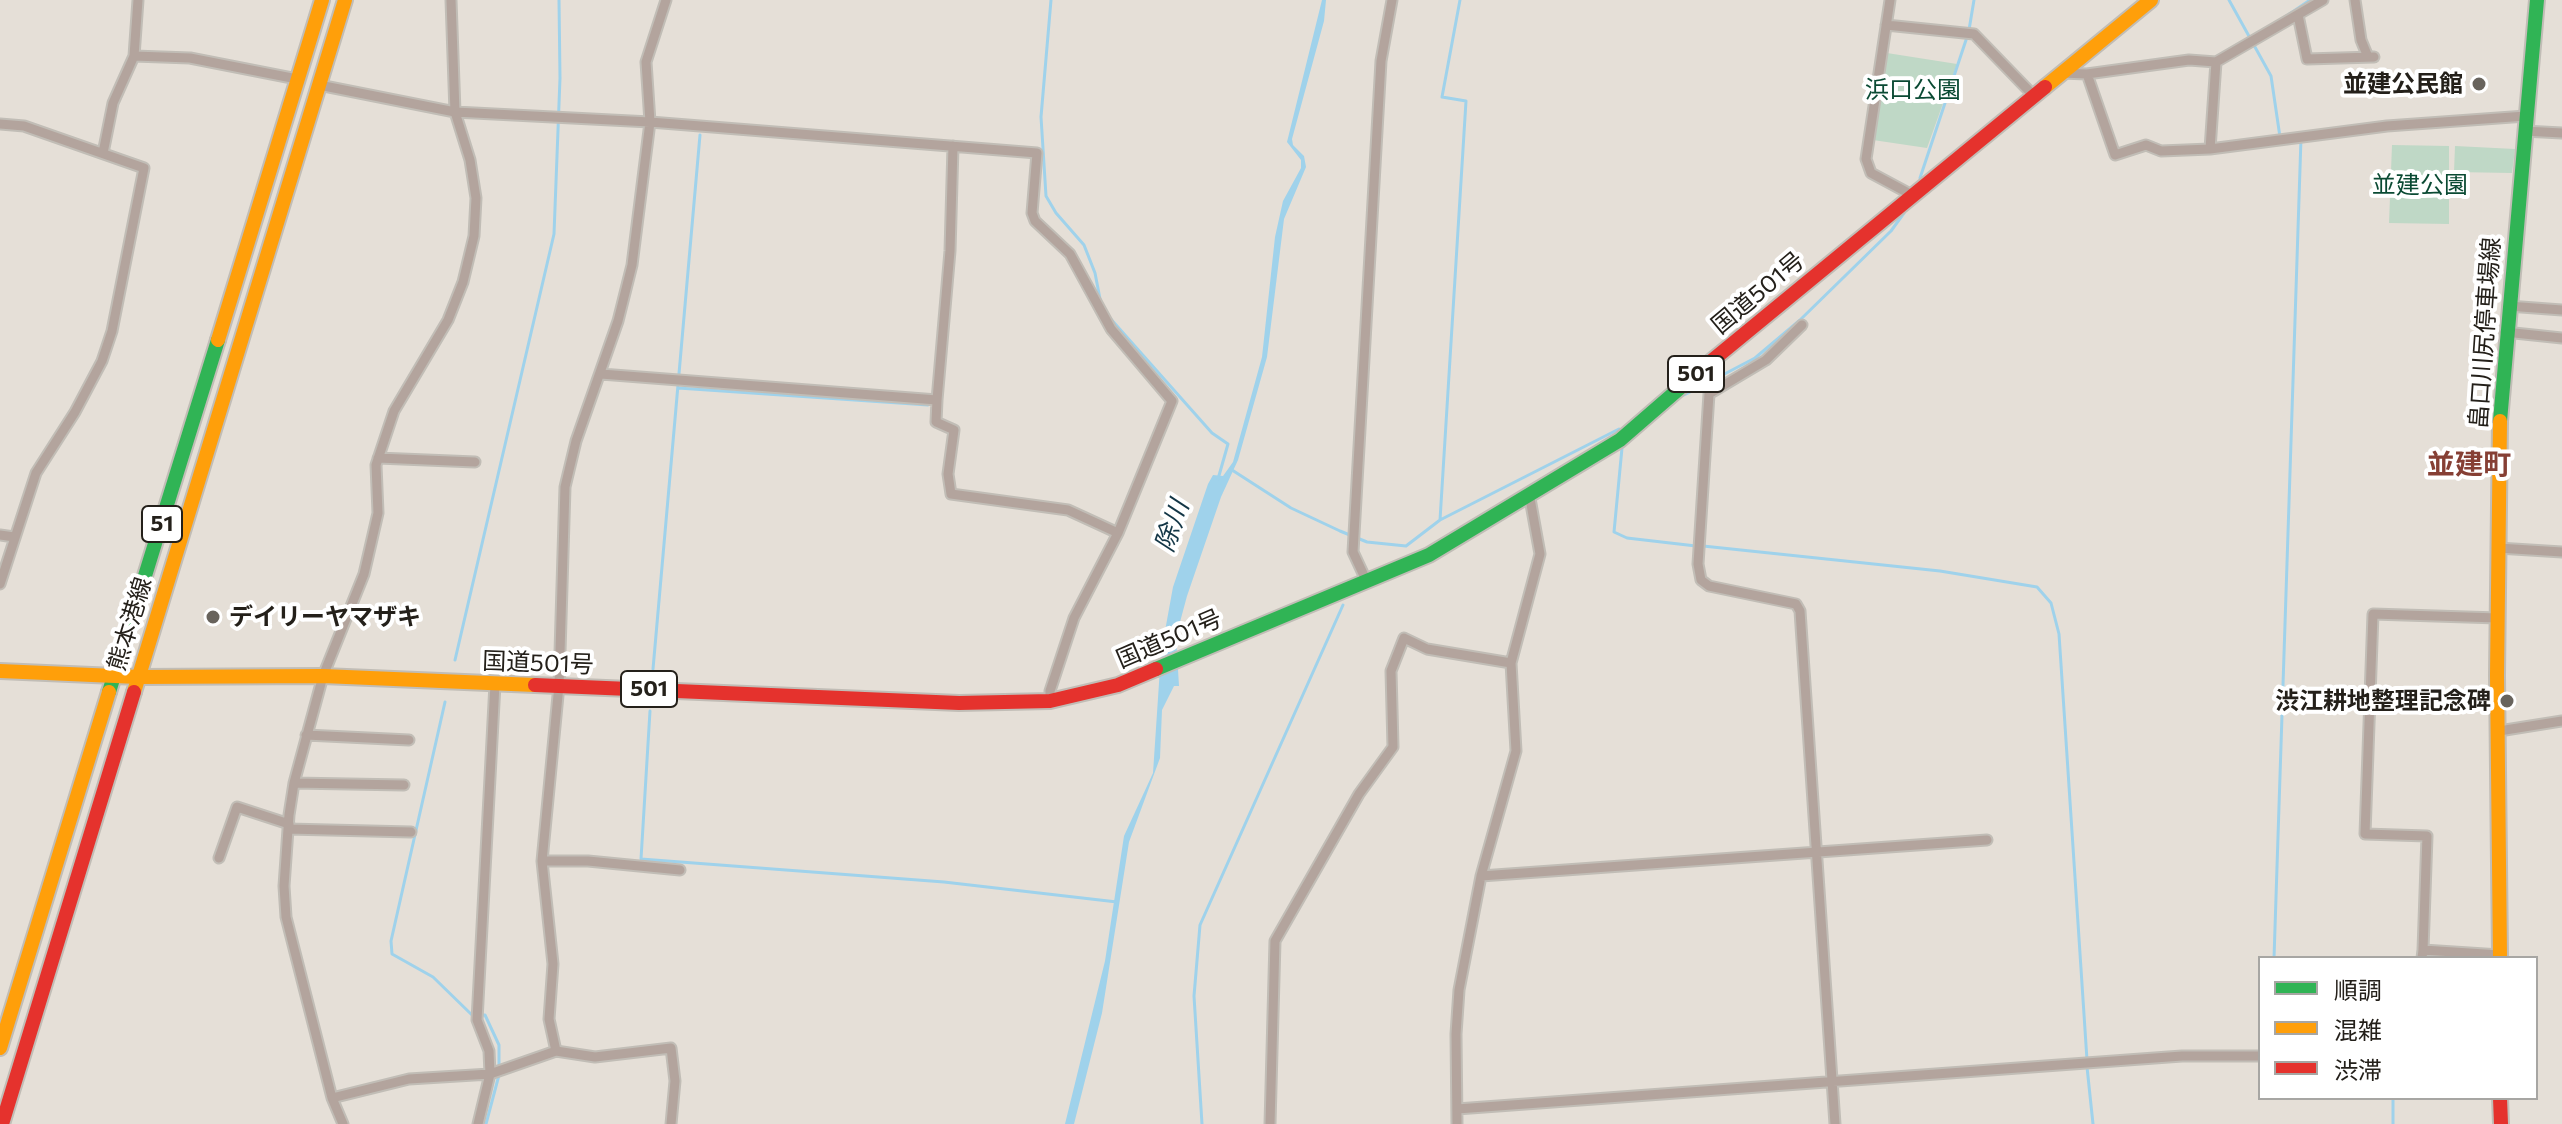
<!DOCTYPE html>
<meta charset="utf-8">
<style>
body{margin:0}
#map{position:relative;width:2562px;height:1124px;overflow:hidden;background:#e5dfd7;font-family:Commissioner,"Noto Sans JP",sans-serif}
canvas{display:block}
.legend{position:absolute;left:2258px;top:956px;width:280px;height:144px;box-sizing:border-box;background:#fff;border:2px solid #a7a6a3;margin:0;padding:10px 14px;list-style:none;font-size:24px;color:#24201a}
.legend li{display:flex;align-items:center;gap:16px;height:40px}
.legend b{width:40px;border:2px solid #a7a6a3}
</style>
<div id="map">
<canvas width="2562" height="1124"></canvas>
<ul class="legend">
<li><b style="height:10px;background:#30b455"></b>順調</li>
<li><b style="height:10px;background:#ff9f0a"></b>混雑</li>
<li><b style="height:10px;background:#e5322d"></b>渋滞</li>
</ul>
</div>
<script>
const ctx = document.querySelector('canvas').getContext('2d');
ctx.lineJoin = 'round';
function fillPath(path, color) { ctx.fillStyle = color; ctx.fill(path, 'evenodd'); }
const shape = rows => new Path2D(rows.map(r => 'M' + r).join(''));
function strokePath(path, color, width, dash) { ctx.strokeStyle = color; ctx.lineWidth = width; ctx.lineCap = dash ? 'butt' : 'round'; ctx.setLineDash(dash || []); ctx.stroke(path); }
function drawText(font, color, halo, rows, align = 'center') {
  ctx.font = font + ' Commissioner,"Noto Sans JP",sans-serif'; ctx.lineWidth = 8; ctx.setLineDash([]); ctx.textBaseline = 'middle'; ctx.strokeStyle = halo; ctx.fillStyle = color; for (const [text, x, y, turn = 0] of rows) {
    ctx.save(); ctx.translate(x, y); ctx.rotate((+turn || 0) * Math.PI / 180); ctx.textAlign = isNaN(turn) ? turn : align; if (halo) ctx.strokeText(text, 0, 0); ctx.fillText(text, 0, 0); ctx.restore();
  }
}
const green = shape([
 [1887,53,1957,64,1927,148,1873,140],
 [2392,145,2449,146,2449,224,2389,223],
 [2455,146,2515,149,2512,173,2454,172]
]);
const water = shape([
 [1322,0,1326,0,1324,21,1292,139,1293,145,1304,156,1306,167,1284,219,1267,357,1238,460,1221,497,1187,596,1176,637,1179,686,1174,686,1162,710,1160,758,1129,842,1102,1013,1074,1124,1065,1124,1105,961,1124,836,1153,773,1161,653,1173,587,1208,484,1213,475,1223,476,1233,462,1262,357,1275,237,1283,201,1301,168,1301,160,1287,142]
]);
const stream = shape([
 [1051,0,1041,117,1046,196,1056,213,1084,245,1095,273,1101,304],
 [2229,0,2271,76,2280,137],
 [2285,17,2310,0],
 [1969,30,1974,0],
 [1920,178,1967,37],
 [1109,317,1212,433,1228,444,1218,479],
 [1713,380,1755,358,1800,320,1891,231,1904,213],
 [678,388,928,405],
 [1684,395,1706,384],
 [1622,448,1614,532,1627,538,1696,546],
 [1232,470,1291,508,1340,531,1367,542,1406,546,1440,520,1619,429],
 [1440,520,1466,101,1442,97,1460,0],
 [1703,546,1940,571,2037,587,2051,603,2059,634,2087,1060],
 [455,660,554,234,560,78,559,0],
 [653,669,700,135],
 [445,702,391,941,392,954,433,977,472,1015,485,1015,499,1045,499,1067],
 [650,711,641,859,944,882,1117,902],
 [2274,958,2301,138],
 [2260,1024,2260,1054],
 [2087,1067,2093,1124],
 [486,1124,499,1075],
 [1202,1124,1194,996,1200,925,1343,605],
 [2393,1124,2393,1098]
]);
const street = shape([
 [1890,0,1866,159,1871,173,1912,195],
 [2355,0,2361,40,2368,57],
 [2298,15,2307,59,2374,57],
 [1886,25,1974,34,2033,95],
 [134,56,190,58,297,79],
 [2062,73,2087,74,2115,155,2146,145,2161,151,2210,149,2387,126,2526,116],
 [2087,74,2189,60,2216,62],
 [319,85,455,112,650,122,1037,153,1032,213,1035,221,1070,254,1111,329,1172,401,1118,533,1074,618,1050,691,1050,701],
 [0,124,24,126,144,168,112,331,102,361,75,412,36,473,0,584],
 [2524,131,2562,133],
 [2210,149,2216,62,2323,0],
 [103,153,113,103,134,56,138,0],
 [2508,306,2562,310],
 [2505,332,2562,338],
 [1711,363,1698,564,1701,580,1709,586,1796,604,1800,611,1835,1124],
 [601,374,937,400,936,422,954,430,948,474,951,494,1068,510,1118,533],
 [1709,394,1766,360,1802,325],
 [937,400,950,251,953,146],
 [378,458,475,462],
 [0,535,14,537],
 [2498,548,2562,552],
 [1366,580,1353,552,1381,61,1392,0],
 [2499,731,2562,721],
 [306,735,409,740],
 [294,783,404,785],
 [288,829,411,832],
 [219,858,237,807,289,824],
 [542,861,588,861,680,870],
 [1481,876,1987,840],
 [2423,950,2427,836,2365,834,2373,614,2498,618],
 [2422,958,2423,950,2500,955],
 [556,1051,549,1019,553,964,542,861,559,685,565,487,576,441,618,321,632,265,650,122,646,62,666,0],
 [332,1098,409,1079,490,1074,556,1051,595,1057,671,1048,675,1081,671,1124],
 [1457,1109,2182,1056,2260,1056],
 [343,1124,332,1098,286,917,284,886,289,815,294,783,323,676,364,574,378,513,376,465,394,411,448,320,463,282,474,236,476,198,470,160,455,112,451,0],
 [478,1124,490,1074,489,1051,477,1020,495,684],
 [1270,1124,1275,941,1359,794,1393,747,1391,671,1404,638,1427,649,1511,663],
 [1457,1124,1456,1034,1459,990,1481,876,1516,751,1511,663,1540,554,1529,493]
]);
const fast = shape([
 [2500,421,2537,0],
 [1156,669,1429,555,1620,440,1703,368],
 [109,692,218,340]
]);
const slow = shape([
 [2045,87,2151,0],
 [218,340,322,0],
 [2500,421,2497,675,2500,958],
 [0,671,138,677,323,676,535,685],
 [134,692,345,0],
 [0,1048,109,692]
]);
const jam = shape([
 [1703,368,2045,87],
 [535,685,959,703,1050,701,1118,685,1156,669],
 [2500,1098,2501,1124],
 [2,1124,134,692]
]);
const markers = [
 [2479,84,8,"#68635c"],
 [213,617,8,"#68635c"],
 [2507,701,8,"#68635c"]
];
const shields = [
 [1696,374,56],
 [162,524,40],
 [649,689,56]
];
const shieldNames = [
 ["501",1696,374],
 ["51",162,524],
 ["501",649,689]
];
const poiNames = [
 ["並建公民館",2463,84],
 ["デイリーヤマザキ",229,617,"left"],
 ["渋江耕地整理記念碑",2491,701]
];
const parkNames = [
 ["浜口公園",1913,90],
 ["並建公園",2420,185]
];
const streetNames = [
 ["国道501号",1758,293,-40],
 ["畠口川尻停車場線",2485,333,-86],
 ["熊本港線",130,624,-73],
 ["国道501号",1169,639,-23],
 ["国道501号",538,663,2]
];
const waterNames = [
 ["除川",1172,526,-71]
];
const quarterNames = [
 ["並建町",2469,465]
];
fillPath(green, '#bfd8c6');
fillPath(water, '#9fd2eb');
strokePath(stream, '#9fd2eb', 3);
strokePath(street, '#c1bdb6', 13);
strokePath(fast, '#c1bdb6', 18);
strokePath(slow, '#c1bdb6', 18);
strokePath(jam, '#c1bdb6', 18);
strokePath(street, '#b3a49d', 9);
strokePath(fast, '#30b455', 14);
strokePath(slow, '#ff9f0a', 14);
strokePath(jam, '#e5322d', 14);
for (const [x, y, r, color] of markers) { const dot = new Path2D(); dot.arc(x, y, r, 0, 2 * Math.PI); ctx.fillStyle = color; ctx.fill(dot); strokePath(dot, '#fff', 3); }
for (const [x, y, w] of shields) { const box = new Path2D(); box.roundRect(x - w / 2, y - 18, w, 36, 6); ctx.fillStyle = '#fff'; ctx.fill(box); strokePath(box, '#24201a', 2); }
drawText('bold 22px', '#24201a', null, shieldNames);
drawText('bold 24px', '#24201a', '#fff', poiNames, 'right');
drawText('24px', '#0a4a33', '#fff', parkNames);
drawText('24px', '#24201a', '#fff', streetNames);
drawText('italic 26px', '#133646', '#fff', waterNames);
drawText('bold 28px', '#863f34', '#fff', quarterNames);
</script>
